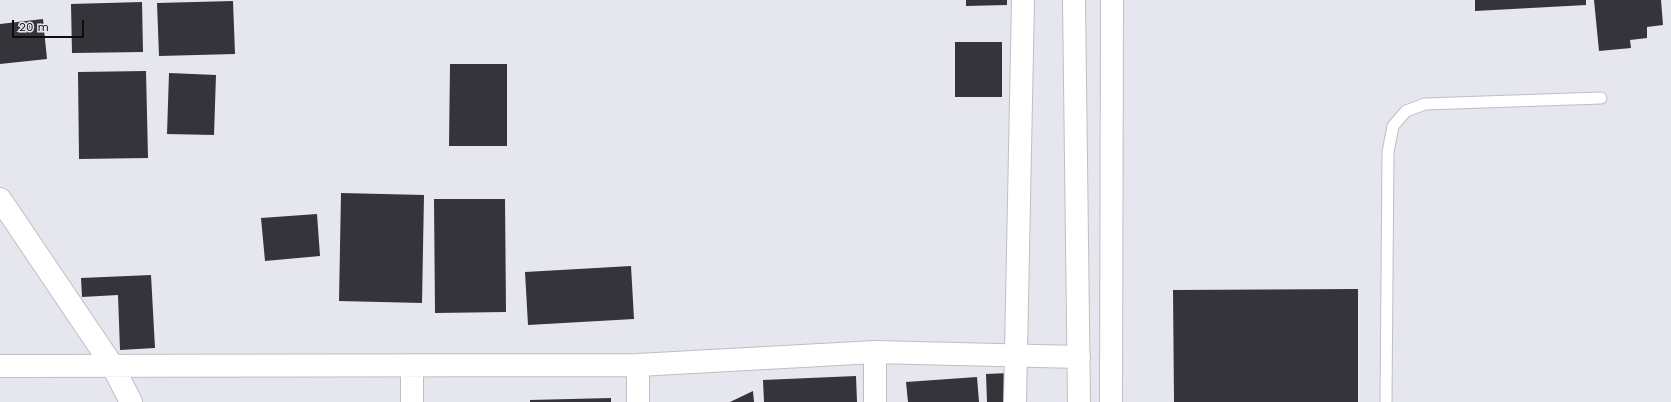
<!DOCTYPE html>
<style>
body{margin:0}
#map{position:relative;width:1671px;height:402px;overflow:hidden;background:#e6e6ee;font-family:"Work Sans",sans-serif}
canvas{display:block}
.scale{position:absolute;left:12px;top:20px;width:72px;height:18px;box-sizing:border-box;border:2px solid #0d0d0f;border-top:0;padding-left:5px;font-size:12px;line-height:14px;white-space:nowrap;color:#0d0d0f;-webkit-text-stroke:3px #e6e6ee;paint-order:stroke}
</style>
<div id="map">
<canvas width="1671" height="402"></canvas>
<div class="scale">20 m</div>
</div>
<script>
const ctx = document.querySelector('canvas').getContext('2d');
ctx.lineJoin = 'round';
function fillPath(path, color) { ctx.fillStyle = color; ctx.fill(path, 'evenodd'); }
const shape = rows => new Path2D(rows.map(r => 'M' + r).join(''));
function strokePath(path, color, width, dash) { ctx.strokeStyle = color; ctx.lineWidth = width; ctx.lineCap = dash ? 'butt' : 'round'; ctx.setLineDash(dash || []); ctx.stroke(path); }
const building = shape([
 [966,0,1007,0,1007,5,966,6],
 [1475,0,1586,0,1586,5,1475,11],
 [1594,0,1661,0,1663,25,1647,27,1647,38,1630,40,1631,48,1599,51],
 [233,1,235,54,159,56,157,3],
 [142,2,143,52,72,53,71,4],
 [43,19,47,59,0,64,0,24],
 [955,42,1002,42,1002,97,955,97],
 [450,64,507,64,507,146,449,146],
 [146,71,148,158,79,159,78,72],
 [169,73,216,75,214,135,167,134],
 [341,193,424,195,422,303,339,301],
 [434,199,505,199,506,312,435,313],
 [317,214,320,256,265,261,261,218],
 [631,266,634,319,528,325,525,272],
 [151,275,155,348,120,350,118,295,82,297,81,278],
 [1358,289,1358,402,1174,402,1173,290],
 [1009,373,1008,402,987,402,986,374],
 [856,376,857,402,764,402,763,380],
 [977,377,979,402,908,402,906,382],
 [753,391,754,402,730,402],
 [611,398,611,402,530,402,530,400]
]);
const lane = shape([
 [1386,402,1388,152,1393,126,1406,111,1425,104,1601,98]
]);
const street = shape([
 [0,199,112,365,131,402],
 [638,365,638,402],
 [0,366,638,365,875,352,1079,357],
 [412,366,412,402],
 [875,402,875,352],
 [1015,402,1023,0]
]);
const highway = shape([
 [1074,0,1079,402],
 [1111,402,1112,0]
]);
fillPath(building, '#34343a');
strokePath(lane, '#bebec5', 13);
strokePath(street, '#bebec5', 24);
strokePath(highway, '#bebec5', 24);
strokePath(lane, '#fff', 11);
strokePath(street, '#fff', 22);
strokePath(highway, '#fff', 22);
</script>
